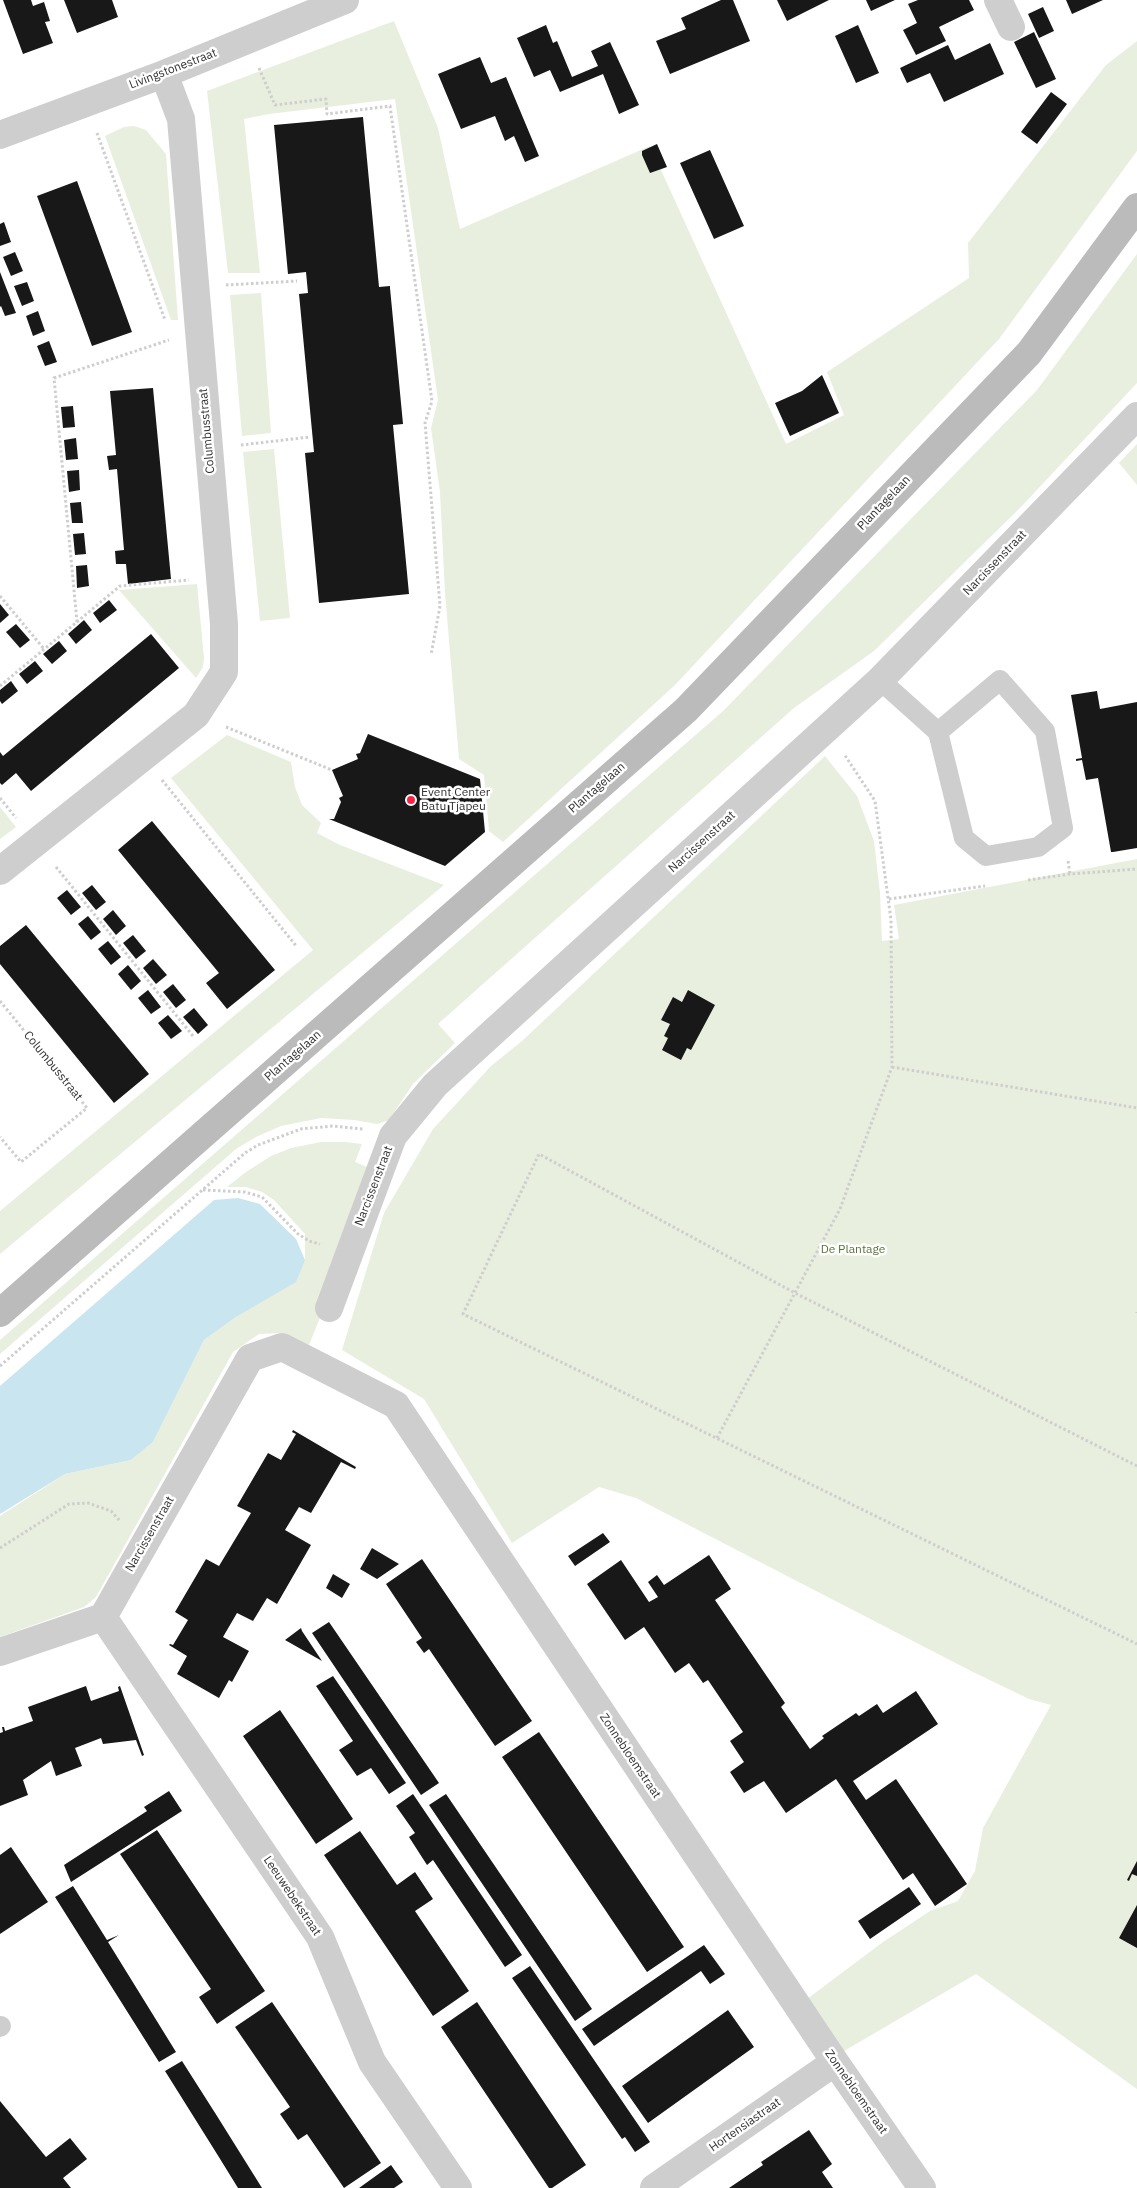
<!DOCTYPE html>
<style>
body{margin:0}
canvas{display:block;background:#fff}
</style>
<canvas width="1137" height="2188"></canvas>
<script>
const ctx = document.querySelector('canvas').getContext('2d');
ctx.lineJoin = 'round';
function fillPath(path, color) { ctx.fillStyle = color; ctx.fill(path, 'evenodd'); }
const shape = rows => new Path2D(rows.map(r => 'M' + r).join(''));
function strokePath(path, color, width, dash) { ctx.strokeStyle = color; ctx.lineWidth = width; ctx.lineCap = dash ? 'butt' : 'round'; ctx.setLineDash(dash || []); ctx.stroke(path); }
function drawText(font, color, halo, rows, align = 'center') {
  ctx.font = font + ' "IBM Plex Sans",sans-serif'; ctx.lineWidth = 5; ctx.setLineDash([]); ctx.textBaseline = 'middle'; ctx.strokeStyle = halo; ctx.fillStyle = color; for (const [text, x, y, turn = 0] of rows) {
    ctx.save(); ctx.translate(x, y); ctx.rotate((+turn || 0) * Math.PI / 180); ctx.textAlign = isNaN(turn) ? turn : align; if (halo) ctx.strokeText(text, 0, 0); ctx.fillText(text, 0, 0); ctx.restore();
  }
}
const green = shape([
 [394,21,438,128,460,229,650,146,786,444,844,415,827,372,969,278,968,243,1106,65,1137,41,1137,151,999,339,675,685,503,842,489,831,484,775,459,759,445,593,440,492,431,428,438,400,395,99,269,114,244,119,260,273,228,273,207,91],
 [134,126,146,130,166,154,178,320,171,320,105,136,124,127],
 [1137,254,1137,383,1021,507,874,651,794,708,438,1024,455,1043,413,1084,389,1120,377,1124,354,1120,321,1118,281,1126,256,1137,236,1149,0,1354,0,1340,722,712,1037,390],
 [261,293,271,433,242,436,230,295],
 [1137,444,1137,485,1119,463],
 [274,449,290,618,260,621,243,452],
 [197,584,204,658,203,667,196,678,119,590],
 [227,735,291,762,295,787,302,805,321,823,317,833,340,845,444,885,0,1254,0,1211,313,950,171,778],
 [825,756,857,796,874,841,880,893,882,941,899,939,894,905,1137,859,1137,2089,976,1974,844,2051,807,1999,883,1942,930,1911,958,1901,975,1871,983,1828,1051,1705,1029,1699,971,1671,636,1498,599,1487,512,1543,424,1399,342,1350,384,1213,433,1129,491,1066,522,1041],
 [0,807,16,827,0,839],
 [321,1142,345,1142,362,1144,355,1162,367,1167,316,1302,325,1305,309,1345,282,1333,259,1334,233,1352,96,1597,84,1607,0,1637,0,1516,65,1474,131,1460,153,1442,204,1340,236,1317,305,1260,305,1234,274,1200,262,1192,246,1187,227,1187,246,1172,271,1156,291,1148]
]);
const water = shape([
 [238,1198,260,1204,296,1239,305,1260,296,1282,236,1317,204,1340,153,1442,131,1460,65,1474,0,1514,0,1386,214,1200]
]);
const building = shape([
 [3,0,31,0,33,6,44,2,50,21,45,22,53,43,23,54],
 [64,0,112,0,118,17,77,33],
 [721,0,733,0,750,41,670,74,656,41,686,29,681,18],
 [777,0,829,0,787,21],
 [866,0,895,0,871,11],
 [918,0,969,0,974,10,939,27,946,41,916,55,903,30,917,23,908,4],
 [1066,0,1103,0,1072,14],
 [1043,7,1054,31,1039,38,1028,14],
 [546,25,553,43,557,41,572,77,598,66,591,51,610,42,639,105,619,114,603,74,560,92,550,70,534,77,517,38],
 [858,25,879,73,856,83,835,36],
 [1034,32,1056,79,1036,88,1014,42],
 [990,43,1004,74,944,102,930,73,907,83,900,68,948,45,955,60],
 [480,57,491,83,506,77,539,156,525,162,514,136,505,141,495,116,461,129,438,74],
 [1051,92,1067,104,1037,144,1021,132],
 [363,117,379,287,390,286,390,288,403,424,393,425,409,594,319,603,305,453,314,452,299,294,308,293,306,272,288,274,274,125],
 [657,144,667,167,650,173,642,155,642,151],
 [710,150,744,226,714,239,680,163],
 [77,181,132,332,92,346,37,196],
 [4,222,11,242,0,246,0,224],
 [15,252,23,271,11,276,3,257],
 [0,272,16,313,5,316,1,306,0,307],
 [27,282,34,301,22,306,14,286],
 [38,311,45,331,33,336,26,316],
 [49,341,57,362,45,366,37,346],
 [822,375,839,413,790,436,775,403,802,391],
 [153,388,171,579,128,584,126,564,116,564,115,551,124,550,117,469,109,470,107,456,116,455,110,391],
 [73,406,75,427,63,428,61,407],
 [76,438,78,459,66,460,64,440],
 [79,470,80,490,69,492,67,471],
 [81,502,83,523,72,523,70,503],
 [84,533,86,554,75,555,73,534],
 [87,565,89,586,77,588,76,566],
 [109,600,117,610,100,623,93,613],
 [0,604,9,615,0,623],
 [84,620,92,630,76,644,68,634],
 [16,624,30,640,20,648,6,632],
 [151,634,179,668,31,791,16,773,2,785,0,783,0,752,3,756],
 [59,641,67,651,52,664,43,654],
 [35,661,43,671,27,684,19,674],
 [11,681,18,691,2,704,0,701,0,690],
 [1097,691,1100,709,1137,702,1137,848,1113,852,1111,852,1098,778,1086,780,1082,760,1076,761,1076,759,1082,758,1071,695],
 [368,734,480,779,485,832,445,866,329,819,334,819,341,802,339,798,343,796,332,770,358,759,356,754,360,753],
 [152,821,275,970,227,1009,206,983,219,973,118,850],
 [92,885,106,902,96,910,82,893],
 [67,890,81,907,71,915,57,898],
 [113,910,126,926,116,935,103,919],
 [88,916,101,932,91,940,78,924],
 [26,925,149,1074,114,1103,0,964,0,946],
 [133,935,146,951,136,959,123,943],
 [108,941,121,957,111,965,98,949],
 [153,959,167,975,156,984,143,968],
 [128,965,141,981,131,990,118,974],
 [173,984,186,1000,176,1008,163,992],
 [148,990,161,1007,151,1014,138,998],
 [688,990,715,1005,691,1050,687,1048,681,1060,662,1050,668,1038,664,1036,670,1024,661,1020,673,997,682,1002],
 [194,1008,208,1025,198,1034,183,1017],
 [168,1015,182,1031,171,1039,158,1023],
 [293,1430,356,1467,355,1469,341,1462,311,1513,299,1507,285,1530,311,1545,277,1604,267,1598,253,1621,237,1613,223,1637,249,1651,232,1682,229,1680,219,1698,177,1674,187,1656,169,1645,170,1644,173,1645,188,1620,175,1612,206,1559,219,1566,251,1513,237,1506,268,1453,281,1460,296,1434,292,1432],
 [603,1533,610,1542,575,1566,568,1556],
 [372,1548,399,1564,377,1579,360,1569],
 [709,1555,731,1589,715,1600,785,1703,781,1707,810,1749,824,1738,822,1736,856,1713,859,1716,877,1704,883,1713,916,1691,938,1724,853,1781,866,1800,896,1779,967,1884,935,1906,913,1873,903,1880,836,1779,786,1813,764,1781,744,1793,730,1772,744,1762,730,1741,743,1732,708,1680,703,1683,689,1663,675,1673,644,1627,625,1640,587,1584,621,1560,649,1602,658,1597,648,1582,657,1575,664,1585],
 [422,1559,532,1721,495,1746,429,1649,424,1653,416,1642,422,1638,386,1584],
 [333,1574,350,1584,342,1598,326,1588],
 [329,1622,439,1783,421,1795,312,1633],
 [301,1628,302,1631,322,1661,285,1640],
 [333,1676,406,1783,389,1794,371,1768,357,1776,339,1750,353,1741,316,1686],
 [86,1686,91,1701,119,1691,118,1687,120,1686,144,1755,142,1756,136,1740,103,1744,101,1738,75,1748,82,1766,56,1776,51,1761,23,1780,28,1795,0,1806,0,1733,3,1732,2,1727,4,1727,5,1731,33,1721,28,1707],
 [280,1710,353,1819,316,1844,243,1736],
 [539,1732,684,1947,647,1972,502,1757],
 [169,1791,182,1811,71,1882,64,1865,147,1811,144,1807],
 [413,1794,522,1955,505,1967,433,1860,427,1865,409,1837,415,1833,396,1806],
 [446,1794,592,2009,575,2021,429,1805],
 [157,1830,265,1991,217,2024,199,1997,211,1989,120,1854],
 [360,1831,397,1885,415,1872,433,1899,415,1911,469,1991,433,2016,324,1855],
 [11,1847,48,1902,0,1934,0,1855],
 [1137,1861,1137,1876,1132,1874,1129,1881,1127,1880],
 [73,1886,107,1940,119,1935,108,1942,176,2052,159,2062,55,1897],
 [909,1887,921,1904,870,1939,858,1921],
 [1137,1905,1137,1948,1119,1938],
 [704,1945,725,1974,710,1984,701,1971,594,2046,582,2029],
 [530,1966,650,2142,635,2152,625,2137,622,2139,512,1978],
 [272,2002,381,2163,344,2188,307,2134,298,2140,280,2114,290,2107,235,2027],
 [477,2002,586,2165,552,2188,549,2188,441,2027],
 [728,2010,754,2047,648,2123,622,2086],
 [182,2061,217,2116,262,2188,238,2188,217,2154,165,2071],
 [0,2101,46,2157,70,2138,87,2159,63,2178,71,2188,0,2188],
 [809,2130,832,2164,822,2172,833,2188,729,2188,763,2165,761,2162],
 [391,2165,403,2182,394,2188,359,2188]
]);
const path = shape([
 [259,68,275,105,326,99,327,114,390,106,432,401,425,423,440,606,431,655],
 [97,133,165,320],
 [226,285,297,281],
 [241,445,310,437],
 [0,596,44,649],
 [77,622,54,378,169,340],
 [0,686,120,586,189,580],
 [226,727,332,770],
 [162,780,297,947],
 [0,798,16,818],
 [1068,861,1070,874],
 [56,867,193,1036],
 [1028,880,1070,874,1137,869],
 [889,899,985,886],
 [0,1001,87,1108,21,1162,0,1137],
 [892,1067,1137,1108],
 [203,1190,245,1192,262,1197,298,1234,309,1241,320,1244],
 [1137,1312,1137,1313],
 [0,1366,245,1153,258,1145,301,1129,332,1126,363,1129],
 [717,1438,840,1209,892,1067,891,920,875,801,844,754],
 [1137,1466,795,1293,539,1154,463,1314,1137,1644],
 [0,1548,69,1504,88,1503,111,1511,121,1522]
]);
const service = shape([
 [880,680,938,732,964,838,986,856,1038,847,1063,828,1045,731,1000,680,938,732],
 [0,2027,1,2026]
]);
const minor = shape([
 [998,0,1011,27],
 [0,135,164,74,345,0],
 [0,871,196,715,224,672,224,624,181,119,164,74],
 [329,1308,393,1136,435,1085,880,680,1137,416],
 [103,1617,320,1937,372,2062,458,2188],
 [0,1652,103,1617,250,1358,282,1347,396,1405,835,2062,922,2188],
 [654,2188,835,2062]
]);
const secondary = shape([
 [0,1313,686,710,1029,353,1137,207]
]);
const markers = [
 [411,800,5,"#f62548"]
];
const streetNames = [
 ["Livingstonestraat",173,69,-21],
 ["Columbusstraat",207,431,-95],
 ["Plantagelaan",884,503,-46],
 ["Narcissenstraat",995,563,-46],
 ["Plantagelaan",597,788,-41],
 ["Narcissenstraat",702,842,-42],
 ["Plantagelaan",293,1056,-41],
 ["Columbusstraat",53,1066,51],
 ["Narcissenstraat",374,1186,-69],
 ["Narcissenstraat",150,1534,-60],
 ["Zonnebloemstraat",630,1756,56],
 ["Leeuwebekstraat",292,1896,56],
 ["Zonnebloemstraat",856,2092,55],
 ["Hortensiastraat",745,2125,-35]
];
const poiNames = [
 ["Event Center",421,793],
 ["Batu Tjapeu",421,807]
];
const parkNames = [
 ["De Plantage",853,1250]
];
fillPath(green, '#e9efde');
fillPath(water, '#c9e5f0');
fillPath(building, '#181818');
strokePath(path, '#cecece', 3, [2.5, 2.5]);
strokePath(service, '#cecece', 20);
strokePath(minor, '#cecece', 28);
strokePath(secondary, '#bbb', 28);
for (const [x, y, r, color] of markers) { const dot = new Path2D(); dot.arc(x, y, r, 0, 2 * Math.PI); ctx.fillStyle = color; ctx.fill(dot); strokePath(dot, '#fff', 2); }
drawText('12px', '#313131', '#fff', streetNames);
drawText('12px', '#313131', '#fff', poiNames, 'left');
drawText('12px', '#597239', '#fff', parkNames);
</script>
